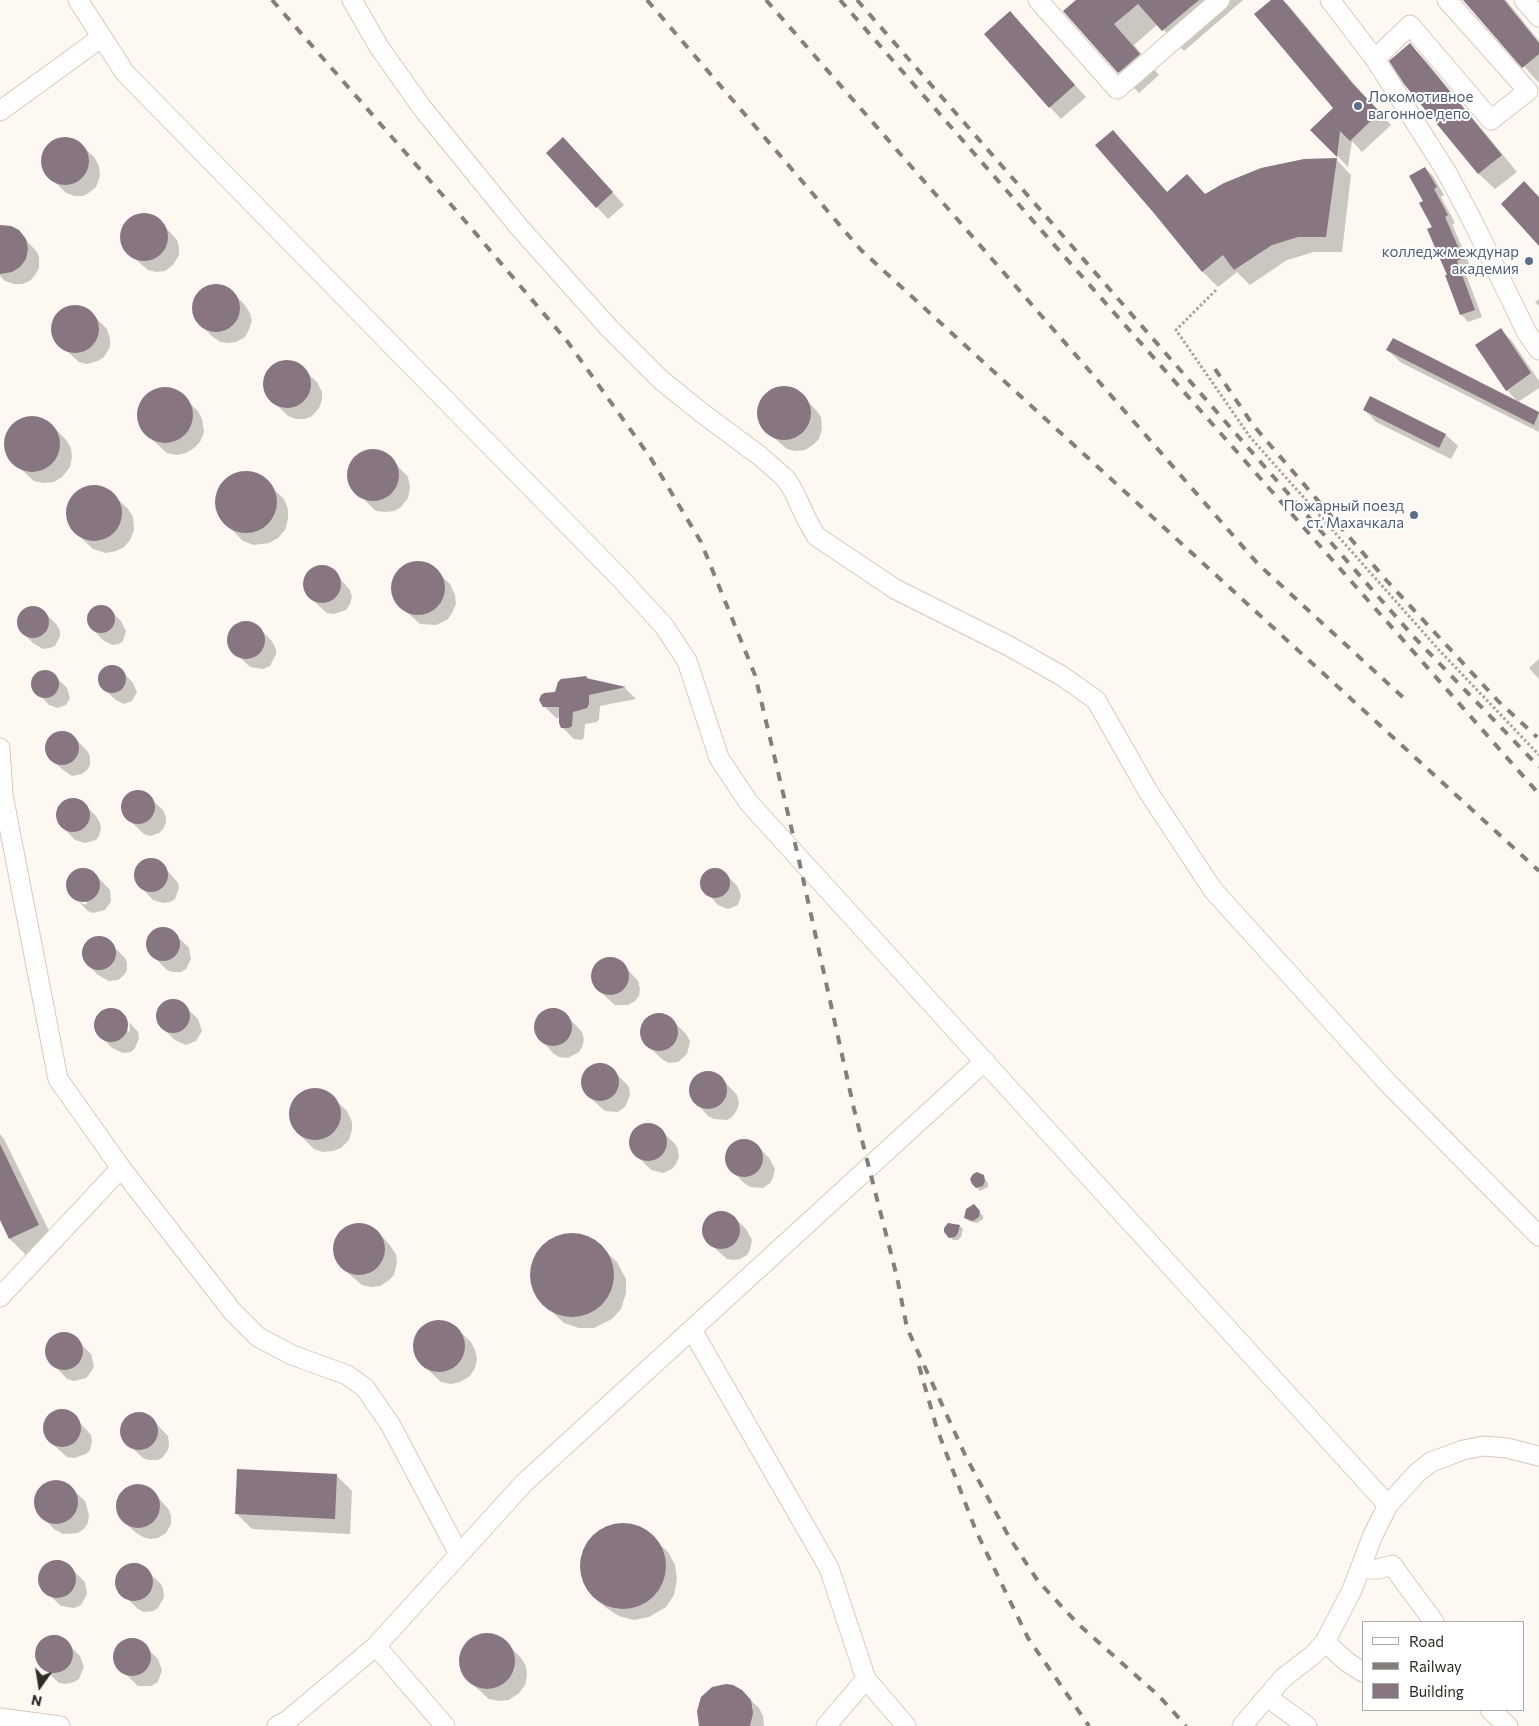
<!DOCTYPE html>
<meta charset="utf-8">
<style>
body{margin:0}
#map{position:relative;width:1539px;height:1726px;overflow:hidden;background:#fdf8f1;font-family:Commissioner,sans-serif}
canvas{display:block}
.legend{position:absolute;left:1362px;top:1621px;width:162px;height:90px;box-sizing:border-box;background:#fff;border:1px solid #acaaa7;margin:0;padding:6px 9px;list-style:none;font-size:15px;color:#2f2a23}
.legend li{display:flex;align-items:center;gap:10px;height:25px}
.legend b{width:25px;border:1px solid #acaaa7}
.north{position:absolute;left:15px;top:1661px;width:50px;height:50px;-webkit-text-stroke:4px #fff;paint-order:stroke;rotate:193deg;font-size:14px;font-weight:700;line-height:20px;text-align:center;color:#2f2a23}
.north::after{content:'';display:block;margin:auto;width:18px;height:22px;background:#2f2a23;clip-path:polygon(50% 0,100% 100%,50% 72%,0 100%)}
</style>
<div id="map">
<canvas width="1539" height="1726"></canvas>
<ul class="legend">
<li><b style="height:6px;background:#fff"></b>Road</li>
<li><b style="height:6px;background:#847f78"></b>Railway</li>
<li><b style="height:14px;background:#877582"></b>Building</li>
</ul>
<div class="north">N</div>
</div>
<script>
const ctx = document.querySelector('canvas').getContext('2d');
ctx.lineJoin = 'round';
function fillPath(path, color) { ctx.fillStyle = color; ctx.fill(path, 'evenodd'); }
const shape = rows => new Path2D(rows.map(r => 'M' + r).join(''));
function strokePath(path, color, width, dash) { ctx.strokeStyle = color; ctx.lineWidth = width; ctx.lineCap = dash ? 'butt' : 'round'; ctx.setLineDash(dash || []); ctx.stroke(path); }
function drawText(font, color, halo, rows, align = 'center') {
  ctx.font = font + ' Commissioner,sans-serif'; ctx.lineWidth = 4; ctx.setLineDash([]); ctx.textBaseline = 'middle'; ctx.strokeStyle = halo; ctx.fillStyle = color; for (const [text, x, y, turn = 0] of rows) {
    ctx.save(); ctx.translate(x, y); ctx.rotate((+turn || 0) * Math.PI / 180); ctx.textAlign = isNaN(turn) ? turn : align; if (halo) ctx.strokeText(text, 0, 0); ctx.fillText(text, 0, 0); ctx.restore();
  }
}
const shadow = shape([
 [1078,0,1243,0,1184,51,1158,24,1134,45,1159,75,1139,93,1119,72],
 [1273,0,1283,0,1290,7,1365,97,1391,125,1362,152,1352,141,1348,167,1312,130,1335,108],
 [1465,0,1506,0,1539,41,1539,83],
 [1010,13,1086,97,1061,119,1050,107],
 [1410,45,1426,61,1517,172,1495,189,1479,174,1405,84],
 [1113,131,1168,193,1187,176,1206,195,1336,159,1351,175,1342,252,1314,252,1287,260,1250,285,1237,272,1218,287,1203,272,1154,211],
 [66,138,74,140,81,145,94,157,99,166,100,176,96,187,90,192,83,196,75,196,66,193,47,174,43,166,45,151,50,144,58,140],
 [574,150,624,205,608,219,597,207],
 [1425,168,1433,176,1444,195,1441,197,1455,223,1452,224,1470,266,1464,269,1482,317,1468,322,1461,314,1425,201],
 [142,214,151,215,158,219,177,240,179,247,179,255,173,265,165,271,156,272,148,270,128,253,123,245,123,230,125,224,134,216],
 [0,227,18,231,37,252,39,257,39,268,35,275,30,281,22,284,14,284,5,281,0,276],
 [214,286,223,286,232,292,244,304,250,313,252,321,248,332,244,338,236,342,228,343,220,342,213,337,200,324,194,310,195,301,199,293,206,288],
 [1539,299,1539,306,1535,302],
 [73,306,82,307,89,311,107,329,110,339,110,347,104,357,98,361,87,364,79,362,59,344,54,336,53,327,55,319,65,308],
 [1500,329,1512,341,1539,381,1539,388,1518,402,1507,390],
 [1393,340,1539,413,1539,432,1400,362,1388,350],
 [282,362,296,363,317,382,322,392,322,400,319,408,312,416,305,419,296,419,288,416,269,397,265,383,267,374,272,367],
 [779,388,788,388,797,391,816,410,821,417,822,429,819,439,813,445,805,450,796,451,787,449,766,431,760,422,758,412,761,402,767,394],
 [166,389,175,391,185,399,198,411,202,419,204,432,200,442,194,448,186,453,177,455,167,453,146,434,140,425,138,414,141,404,147,396,156,390],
 [1371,397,1446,435,1458,446,1451,459,1376,422,1365,410],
 [34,417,43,419,54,427,66,440,71,448,72,457,70,467,62,477,54,482,44,483,34,481,13,462,7,453,5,442,8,432,15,423,24,418],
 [371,451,380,452,390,458,408,477,410,488,408,498,401,507,394,511,385,512,376,511,356,492,350,484,348,474,351,464,357,457],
 [240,473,251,473,261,477,284,499,288,509,288,519,285,530,278,538,269,543,254,545,243,541,222,520,217,509,217,497,221,486,229,478],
 [96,486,108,490,128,509,133,517,134,530,130,540,124,547,116,551,106,553,93,549,72,529,68,519,67,512,70,501,77,493,86,488],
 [412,563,422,563,431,566,450,584,455,595,456,604,452,613,447,620,436,625,420,624,400,606,394,597,392,587,395,577,401,569],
 [322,567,334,572,350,590,352,597,350,604,346,610,334,614,327,613,309,597,306,591,304,584,306,577,310,572,316,568],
 [100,606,109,609,121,621,126,631,123,641,119,644,113,645,104,641,92,629,88,619,91,611],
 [35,607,45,613,57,625,60,631,60,636,55,646,50,648,43,649,33,643,21,631,18,619,20,613,24,610],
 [243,623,249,623,260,629,272,641,276,649,276,654,270,666,263,669,250,667,232,650,230,644,229,637,232,630],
 [1539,659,1539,679,1529,668],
 [114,667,121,670,133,683,137,692,132,701,124,704,116,700,103,688,100,679,104,670],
 [47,671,55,676,67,688,70,698,66,705,58,708,49,705,37,692,33,683,37,674],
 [587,677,590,680,625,688,636,699,600,706,599,719,597,722,585,724,584,737,582,740,574,739,562,727,560,718,556,718,544,706,556,693,561,681],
 [65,732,72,735,88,752,90,757,90,765,87,770,82,774,72,776,62,769,49,757,47,751,47,745,50,738,55,734],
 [139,792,144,793,150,798,163,810,166,817,166,822,164,828,159,833,150,836,144,834,127,818,123,813,122,807,127,796],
 [68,800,73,800,84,804,96,816,100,823,101,828,99,836,96,840,85,843,75,840,59,823,57,815,62,803],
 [151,859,162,864,178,883,179,888,175,899,170,902,163,903,153,900,137,883,135,874,136,868,146,860],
 [86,869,93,872,110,890,111,901,105,910,93,913,88,911,79,902,86,905,87,902,78,899,78,901,71,894,68,888,68,882,71,874,76,870],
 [716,869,726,874,738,887,741,896,738,905,728,909,718,905,706,892,702,882,703,877,706,873],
 [160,929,165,929,173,932,189,948,191,959,186,969,181,972,173,972,167,970,150,953,147,941,150,935],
 [101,938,108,941,125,958,127,963,127,970,124,975,118,980,109,981,98,975,86,963,83,955,87,943,91,939],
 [611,958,622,963,638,981,640,989,639,996,635,1001,628,1005,615,1005,597,989,593,982,592,975,594,968,601,960],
 [168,1001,180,1002,198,1019,202,1031,196,1041,186,1045,175,1040,162,1028,158,1016,162,1006],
 [112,1009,122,1014,138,1032,139,1038,135,1048,131,1052,123,1053,112,1048,96,1030,95,1024,97,1018,100,1013],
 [126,1021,129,1021,130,1031,128,1032],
 [554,1009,566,1015,582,1032,584,1040,582,1047,579,1052,568,1058,559,1057,553,1053,536,1034,535,1027,537,1020,541,1014],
 [660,1014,668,1017,673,1021,686,1034,690,1041,687,1054,678,1062,669,1063,663,1060,645,1043,642,1036,642,1029,648,1019],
 [601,1064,612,1069,629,1087,630,1095,625,1107,618,1112,605,1111,587,1095,583,1089,582,1081,584,1074,588,1069],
 [709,1072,721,1078,737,1095,739,1103,737,1110,732,1117,727,1120,714,1119,708,1116,691,1097,690,1090,692,1083,696,1077],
 [316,1089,325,1091,334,1099,347,1111,352,1122,352,1130,349,1140,341,1148,333,1151,323,1152,314,1149,294,1129,291,1123,289,1113,292,1103,298,1096,306,1090],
 [644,1125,651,1125,662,1131,675,1144,678,1149,679,1157,676,1164,672,1169,663,1173,651,1170,632,1151,630,1139,633,1133,638,1128],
 [0,1134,4,1139,54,1241,26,1255,10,1239,0,1217],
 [743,1140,749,1141,757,1145,769,1158,775,1169,773,1178,770,1183,763,1188,750,1187,744,1183,732,1171,726,1160,726,1155,731,1146],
 [984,1178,988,1183,988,1187,980,1191,977,1188],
 [974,1206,983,1216,983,1219,977,1223,969,1221,965,1218],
 [722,1212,734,1217,746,1229,752,1240,750,1250,747,1255,740,1259,733,1260,727,1259,708,1242,704,1236,703,1229,707,1218,715,1213],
 [360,1224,370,1226,377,1231,389,1244,396,1254,397,1262,394,1275,388,1281,380,1286,371,1287,362,1285,341,1267,336,1258,334,1248,337,1238,343,1231,351,1226],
 [949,1224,960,1226,963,1229,961,1237,958,1240,953,1240,945,1232],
 [564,1235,579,1235,593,1240,617,1262,626,1279,626,1293,621,1309,612,1319,594,1328,579,1328,564,1323,539,1300,532,1284,532,1268,538,1252,549,1241],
 [440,1321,449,1323,458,1330,471,1342,475,1350,477,1359,475,1368,470,1376,460,1382,451,1384,441,1382,421,1363,415,1355,413,1345,416,1335,422,1327,427,1323],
 [60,1334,69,1334,74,1337,91,1354,94,1366,91,1372,86,1378,74,1381,67,1379,50,1361,47,1355,46,1348,49,1341,54,1337],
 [62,1411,74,1416,91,1435,92,1441,90,1450,86,1454,74,1458,67,1457,49,1441,45,1434,44,1427,46,1421,50,1415,56,1412],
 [140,1413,151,1418,168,1436,169,1444,168,1450,163,1457,158,1460,149,1460,143,1458,125,1441,122,1430,126,1419,131,1415],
 [336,1475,352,1491,350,1534,252,1529,236,1513],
 [57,1481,67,1484,85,1501,89,1515,88,1523,84,1529,78,1533,63,1534,54,1529,41,1516,37,1509,35,1501,37,1493,42,1486,49,1482],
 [136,1485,144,1486,151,1489,169,1510,171,1516,171,1524,166,1533,158,1538,150,1539,143,1537,136,1533,123,1520,118,1508,118,1499,122,1492,131,1486],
 [624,1524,639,1528,648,1533,668,1552,675,1565,677,1579,674,1595,666,1607,649,1617,634,1620,619,1616,605,1607,593,1595,584,1580,581,1564,585,1548,595,1535,609,1526],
 [54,1562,60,1562,68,1565,85,1582,87,1594,81,1605,74,1608,61,1606,43,1589,40,1583,40,1576,43,1569,48,1564],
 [131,1565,143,1567,161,1584,163,1589,164,1597,158,1608,153,1611,144,1612,138,1609,120,1592,117,1586,117,1579,120,1572],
 [489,1634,502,1638,521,1658,526,1666,527,1675,525,1685,519,1693,509,1700,499,1701,489,1699,468,1680,462,1670,460,1660,463,1649,470,1641,479,1636],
 [55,1637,60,1638,67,1643,80,1656,84,1667,79,1679,74,1682,66,1684,59,1683,41,1666,37,1660,36,1653,38,1647,42,1641],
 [133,1640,139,1641,158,1659,162,1670,158,1682,151,1686,138,1686,120,1669,116,1663,115,1656,117,1649,121,1644,127,1641],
 [746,1696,759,1708,763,1716,764,1726,702,1726]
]);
const building = shape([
 [1076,0,1199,0,1162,31,1138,4,1114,24,1140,54,1118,73,1063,11],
 [1271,0,1283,0,1353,84,1380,112,1350,141,1340,131,1337,157,1310,130,1333,108,1254,14],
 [1463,0,1504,0,1539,43,1539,54,1522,68],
 [1010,11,1075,85,1049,108,984,34],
 [1410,43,1502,155,1478,174,1404,84,1389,61],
 [1113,130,1167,192,1187,174,1205,194,1224,183,1261,168,1304,159,1337,158,1326,237,1298,237,1272,245,1234,270,1223,255,1202,272,1153,212,1095,145],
 [563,137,613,192,596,208,546,153],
 '41 161a24 24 0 1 1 48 0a24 24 0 1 1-48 0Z',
 [1425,167,1437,187,1434,189,1448,215,1445,217,1463,258,1457,261,1475,310,1460,315,1445,275,1447,275,1427,229,1432,227,1419,203,1423,201,1409,176],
 [1524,181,1539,197,1539,246,1501,204],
 '120 237a24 24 0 1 1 48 0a24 24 0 1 1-48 0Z',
 [0,225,11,226,19,230,26,239,28,249,26,259,20,267,12,272,0,274],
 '192 308a24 24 0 1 1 48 0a24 24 0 1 1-48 0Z',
 '51 329a24 24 0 1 1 48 0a24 24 0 1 1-48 0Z',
 [1501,328,1531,373,1506,391,1475,345],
 [1393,338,1539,412,1534,425,1386,350],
 '263 384a24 24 0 1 1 48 0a24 24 0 1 1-48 0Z',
 '757 413a27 27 0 1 1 54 0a27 27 0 1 1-54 0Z',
 '137 415a28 28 0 1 1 56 0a28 28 0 1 1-56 0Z',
 [1370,396,1446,434,1439,448,1363,410],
 '4 444a28 28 0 1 1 56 0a28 28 0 1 1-56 0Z',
 '347 475a26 26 0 1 1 52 0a26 26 0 1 1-52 0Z',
 '215 502a31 31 0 1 1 62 0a31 31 0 1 1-62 0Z',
 '66 513a28 28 0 1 1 56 0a28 28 0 1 1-56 0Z',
 '391 588a27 27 0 1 1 54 0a27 27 0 1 1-54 0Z',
 '303 584a19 19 0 1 1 38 0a19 19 0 1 1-38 0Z',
 '87 619a14 14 0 1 1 28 0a14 14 0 1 1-28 0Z',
 '17 622a16 16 0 1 1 32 0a16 16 0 1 1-32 0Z',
 '227 640a19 19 0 1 1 38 0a19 19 0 1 1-38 0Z',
 '98 679a14 14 0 1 1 28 0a14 14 0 1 1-28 0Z',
 '31 684a14 14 0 1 1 28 0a14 14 0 1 1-28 0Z',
 [587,676,586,678,626,687,589,695,589,704,587,708,573,712,572,726,569,728,561,728,559,723,559,707,543,707,539,700,541,695,544,693,555,692,558,682,561,679],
 '45 748a17 17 0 1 1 34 0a17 17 0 1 1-34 0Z',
 '121 807a17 17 0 1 1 34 0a17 17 0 1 1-34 0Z',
 '56 815a17 17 0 1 1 34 0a17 17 0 1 1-34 0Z',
 '134 875a17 17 0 1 1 34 0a17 17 0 1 1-34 0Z',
 '66 885a17 17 0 1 1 34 0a17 17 0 1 1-34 0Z',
 '700 883a15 15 0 1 1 30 0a15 15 0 1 1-30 0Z',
 '146 944a17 17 0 1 1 34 0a17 17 0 1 1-34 0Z',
 '82 953a17 17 0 1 1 34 0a17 17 0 1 1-34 0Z',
 '591 976a19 19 0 1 1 38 0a19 19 0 1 1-38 0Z',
 '156 1016a17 17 0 1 1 34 0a17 17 0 1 1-34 0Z',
 '534 1027a19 19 0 1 1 38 0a19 19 0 1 1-38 0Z',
 '94 1025a17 17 0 1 1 34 0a17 17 0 1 1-34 0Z',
 '640 1032a19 19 0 1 1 38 0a19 19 0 1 1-38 0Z',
 '581 1082a19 19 0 1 1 38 0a19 19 0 1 1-38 0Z',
 '689 1090a19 19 0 1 1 38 0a19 19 0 1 1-38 0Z',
 '289 1114a26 26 0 1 1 52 0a26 26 0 1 1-52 0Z',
 '629 1142a19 19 0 1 1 38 0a19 19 0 1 1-38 0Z',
 '725 1158a19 19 0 1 1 38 0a19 19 0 1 1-38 0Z',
 [0,1144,39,1225,9,1239,0,1220],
 [977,1172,984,1175,985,1181,983,1186,976,1188,972,1184,970,1179,973,1174],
 [974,1204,980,1211,979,1217,973,1221,964,1218,966,1209],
 '702 1230a19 19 0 1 1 38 0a19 19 0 1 1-38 0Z',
 '333 1249a26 26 0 1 1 52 0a26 26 0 1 1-52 0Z',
 [948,1223,960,1225,958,1233,955,1237,949,1238,944,1232,944,1228],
 '530 1275a42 42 0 1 1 84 0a42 42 0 1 1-84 0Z',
 '413 1346a26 26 0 1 1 52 0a26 26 0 1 1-52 0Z',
 '45 1351a19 19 0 1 1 38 0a19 19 0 1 1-38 0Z',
 '43 1428a19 19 0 1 1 38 0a19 19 0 1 1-38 0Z',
 '120 1431a19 19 0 1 1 38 0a19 19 0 1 1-38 0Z',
 [237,1469,337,1474,335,1519,235,1514],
 '34 1502a22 22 0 1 1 44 0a22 22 0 1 1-44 0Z',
 '116 1506a22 22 0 1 1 44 0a22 22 0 1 1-44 0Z',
 '580 1566a43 43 0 1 1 86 0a43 43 0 1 1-86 0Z',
 '38 1579a19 19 0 1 1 38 0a19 19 0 1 1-38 0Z',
 '115 1582a19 19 0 1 1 38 0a19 19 0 1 1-38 0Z',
 '459 1661a28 28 0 1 1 56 0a28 28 0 1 1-56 0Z',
 '35 1654a19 19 0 1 1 38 0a19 19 0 1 1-38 0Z',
 '113 1657a19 19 0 1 1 38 0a19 19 0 1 1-38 0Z',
 [726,1684,733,1685,742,1690,751,1700,753,1713,750,1726,699,1726,697,1711,701,1697,712,1687]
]);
const path = shape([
 [1216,290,1176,330,1250,437,1439,650,1539,755]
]);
const minor = shape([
 [78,0,125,73,620,578,664,626,687,661,719,758,749,803,1388,1505],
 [352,0,379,47,423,109,519,227,609,328,661,380,702,413,760,456,786,479,794,492,806,518,816,536,895,589,1009,646,1062,676,1096,700,1149,793,1213,890,1387,1082,1539,1236],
 [1038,0,1117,89,1220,0],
 [1330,0,1375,59,1446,171,1472,220,1527,333,1539,350],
 [1524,0,1539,17],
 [1375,59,1410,25,1491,120,1528,91,1447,0],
 [0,111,102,37],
 [0,748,3,795,58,1079,121,1168,232,1311,258,1337,292,1355,347,1375,365,1388,390,1424,459,1554],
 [0,1297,121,1168],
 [692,1330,829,1568,866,1679,906,1726],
 [1362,1569,1378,1569,1392,1565,1434,1622],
 [1325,1642,1347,1662,1363,1672],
 [376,1646,445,1726],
 [1267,1697,1307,1726],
 [1490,1710,1508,1726],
 [0,1718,60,1726],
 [277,1726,288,1720,376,1646,524,1483,985,1061],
 [826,1726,866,1679],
 [1242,1726,1283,1678,1313,1655,1325,1642,1352,1590,1373,1535,1388,1505,1417,1473,1431,1462,1463,1450,1484,1446,1507,1448,1539,1456]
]);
const rail = shape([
 [272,0,460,215,567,341,650,457,701,542,755,675,798,856,854,1109,897,1277,907,1328,966,1457,1009,1537,1038,1581,1078,1624,1159,1696,1186,1726],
 [647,0,861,250,1539,871],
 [766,0,1258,564,1407,701],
 [840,0,1049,239,1539,794],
 [857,0,1375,593,1414,637,1539,767],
 [1215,369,1253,425,1387,581,1499,702,1537,737],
 [919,1366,937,1429,976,1531,1028,1638,1089,1726]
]);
const markers = [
 [1358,106,5,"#5c6f8a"],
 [1529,261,5,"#5c6f8a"],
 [1414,515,5,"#5c6f8a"]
];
const serviceNames = [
 ["Локомотивное",1368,97,"left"],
 ["вагонное депо",1368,114,"left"],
 ["колледж междунар",1519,252],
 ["академия",1519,269],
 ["Пожарный поезд",1404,506],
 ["ст. Махачкала",1404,523]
];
fillPath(shadow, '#0003');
fillPath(building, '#877582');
strokePath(minor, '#d7cbb9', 21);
strokePath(path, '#a9a49d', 3, [2.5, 2.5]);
strokePath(minor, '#fff', 19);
strokePath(rail, '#847f78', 4, [9, 9]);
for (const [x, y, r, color] of markers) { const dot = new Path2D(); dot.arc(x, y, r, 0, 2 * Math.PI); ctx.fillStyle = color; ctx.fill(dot); strokePath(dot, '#fff', 2); }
drawText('15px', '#4e5e75', '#fff', serviceNames, 'right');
</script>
